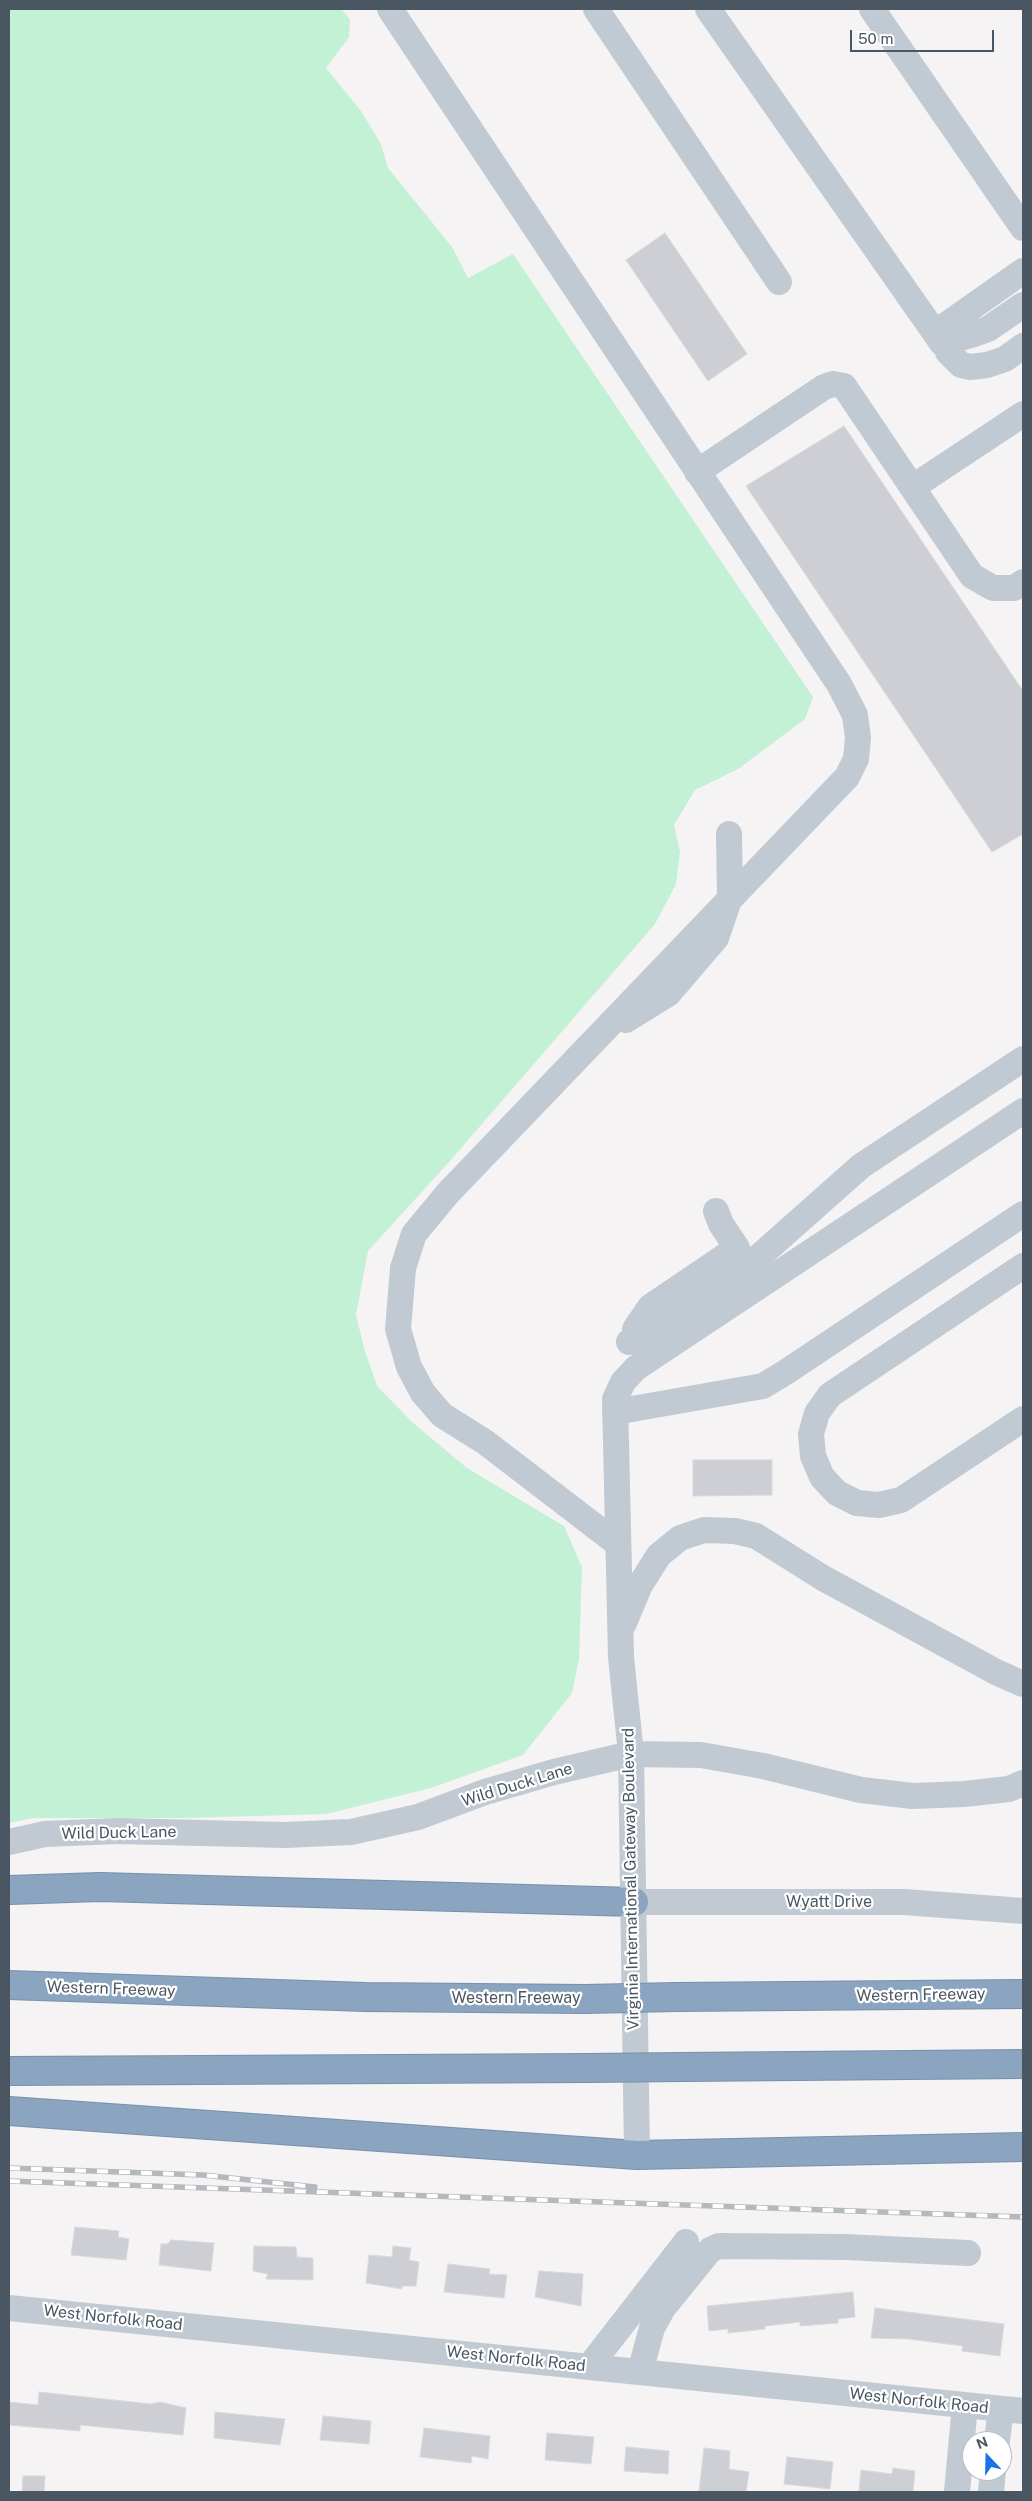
<!DOCTYPE html>
<style>
body{margin:0}
#map{position:relative;width:1032px;height:2501px;overflow:hidden;background:#f5f3f3;font-family:"Public Sans",sans-serif}
canvas{display:block}
.frame{position:absolute;inset:0;border:10px solid #4a5661;pointer-events:none}
.north{position:absolute;left:962px;top:2431px;width:50px;height:50px;box-sizing:border-box;background:#fff;border:1px solid #b7bbc0;border-radius:50%;rotate:339deg;font-size:14px;font-weight:700;line-height:20px;text-align:center;color:#4a5661}
.north::after{content:'';display:block;margin:auto;width:18px;height:22px;background:#1a73e8;clip-path:polygon(50% 0,100% 100%,50% 72%,0 100%)}
.scale{position:absolute;left:850px;top:30px;width:144px;height:22px;box-sizing:border-box;border:2px solid #4a5661;border-top:0;padding-left:6px;font-size:15px;line-height:18px;white-space:nowrap;color:#4a5661;-webkit-text-stroke:4px #fff;paint-order:stroke}
</style>
<div id="map">
<canvas width="1032" height="2501"></canvas>
<div class="frame"></div>
<div class="north">N</div>
<div class="scale">50 m</div>
</div>
<script>
const ctx = document.querySelector('canvas').getContext('2d');
ctx.lineJoin = 'round';
function fillPath(path, color) { ctx.fillStyle = color; ctx.fill(path, 'evenodd'); }
const shape = rows => new Path2D(rows.map(r => 'M' + r).join(''));
function strokePath(path, color, width, dash) { ctx.strokeStyle = color; ctx.lineWidth = width; ctx.lineCap = dash ? 'butt' : 'round'; ctx.setLineDash(dash || []); ctx.stroke(path); }
function drawText(font, color, halo, rows, align = 'center') {
  ctx.font = font + ' "Public Sans",sans-serif'; ctx.lineWidth = 4.5; ctx.setLineDash([]); ctx.textBaseline = 'middle'; ctx.strokeStyle = halo; ctx.fillStyle = color; for (const [text, x, y, turn = 0] of rows) {
    ctx.save(); ctx.translate(x, y); ctx.rotate((+turn || 0) * Math.PI / 180); ctx.textAlign = isNaN(turn) ? turn : align; if (halo) ctx.strokeText(text, 0, 0); ctx.fillText(text, 0, 0); ctx.restore();
  }
}
const green = shape([
 [9,9,341,9,350,19,349,37,326,68,361,111,381,144,388,168,452,247,468,278,513,254,813,697,805,719,738,769,695,790,674,825,680,852,676,884,655,924,449,1162,368,1251,356,1315,364,1348,377,1386,412,1422,467,1468,564,1526,582,1567,579,1659,572,1693,523,1755,431,1788,326,1814,184,1818,34,1818,9,1823]
]);
const building = shape([
 [665,233,747,354,708,381,626,260,665,233],
 [844,426,1023,691,1023,834,992,852,746,486,844,426],
 [693,1460,772,1460,772,1495,693,1496,693,1460],
 [75,2227,119,2231,118,2237,129,2239,126,2260,71,2255,75,2227],
 [171,2240,214,2243,211,2271,159,2265,161,2244,168,2244,171,2240],
 [254,2246,296,2247,297,2257,313,2258,313,2280,266,2279,268,2274,253,2271,254,2246],
 [393,2246,411,2248,409,2260,419,2262,416,2286,402,2286,402,2289,366,2283,369,2255,392,2257,393,2246],
 [448,2264,490,2269,489,2274,507,2275,504,2298,444,2292,448,2264],
 [539,2271,583,2274,581,2306,535,2297,539,2271],
 [853,2292,855,2317,838,2319,838,2323,800,2326,800,2322,765,2326,765,2329,728,2333,728,2329,709,2331,707,2306,853,2292],
 [875,2308,1004,2324,1000,2356,962,2351,963,2346,909,2339,871,2338,875,2308],
 [39,2392,151,2404,160,2402,186,2408,183,2435,80,2425,80,2431,9,2425,9,2402,38,2405,39,2392],
 [215,2412,285,2419,280,2445,214,2438,215,2412],
 [323,2416,371,2421,369,2444,320,2440,323,2416],
 [424,2428,490,2436,488,2459,472,2456,471,2463,420,2457,424,2428],
 [547,2433,594,2437,591,2464,545,2460,547,2433],
 [626,2447,669,2451,668,2474,624,2471,626,2447],
 [704,2448,730,2451,729,2469,749,2472,746,2492,699,2492,704,2448],
 [787,2457,833,2462,830,2489,784,2484,787,2457],
 [893,2468,915,2471,913,2492,859,2492,861,2470,892,2474,893,2468],
 [23,2476,45,2476,44,2492,22,2492,23,2476]
]);
const minor = shape([
 [390,9,839,684,855,715,858,738,856,759,847,777,448,1193,414,1234,403,1268,398,1329,409,1367,423,1393,442,1415,485,1442,618,1544],
 [596,9,779,282],
 [708,9,935,333,941,337,957,339,974,334,988,329,1023,305],
 [872,9,1023,228],
 [942,343,935,333,1023,271],
 [948,352,961,365,970,367,987,365,1005,359,1023,346],
 [697,472,824,387,833,384,844,386,972,576,993,588,1014,588,1023,582],
 [913,487,1023,414],
 [626,1020,668,994,716,938,730,897,729,834],
 [1023,1266,830,1395,817,1413,811,1434,813,1456,822,1477,837,1493,857,1503,879,1505,901,1500,1023,1419],
 [635,1329,650,1307,737,1248,721,1224,716,1211],
 [629,1342,754,1261,861,1166,1023,1059],
 [615,1412,763,1386,786,1372,1023,1214],
 [624,1623,640,1585,659,1555,680,1538,704,1530,735,1531,756,1536,823,1578,996,1672,1023,1684],
 [9,1842,45,1834,118,1831,285,1835,351,1832,418,1817,485,1792,554,1772,631,1754,701,1755,763,1766,861,1790,913,1796,964,1794,1009,1789,1023,1783],
 [634,1902,904,1902,1023,1911],
 [637,2155,631,1754,621,1657,615,1399,623,1382,636,1368,1023,1111],
 [9,2308,1023,2411],
 [589,2367,686,2242],
 [640,2372,652,2328,663,2308,710,2250,719,2246,846,2247,968,2253],
 [997,2441,1001,2409],
 [957,2492,965,2405],
 [991,2492,993,2471]
]);
const highway = shape([
 [9,1890,100,1887,634,1902],
 [9,1985,366,1997,585,1999],
 [676,1997,1023,1994],
 [682,2067,1023,2064],
 [9,2071,588,2068],
 [9,2111,637,2155,1023,2147]
]);
const rail = shape([
 [9,2168,203,2175,315,2187],
 [9,2181,1023,2217]
]);
const highwayBridge = shape([
 [585,1999,676,1997],
 [588,2068,682,2067]
]);
const streetNames = [
 ["Wild Duck Lane",517,1785,-17],
 ["Wild Duck Lane",119,1833,-1],
 ["Virginia International Gateway Boulevard",631,1879,-91],
 ["Wyatt Drive",829,1902],
 ["Western Freeway",111,1989,2],
 ["Western Freeway",921,1995,-1],
 ["Western Freeway",516,1998],
 ["West Norfolk Road",113,2318,6],
 ["West Norfolk Road",516,2359,6],
 ["West Norfolk Road",919,2401,6]
];
fillPath(green, '#c3f1d5');
fillPath(building, '#cdcfd5');
strokePath(building, '#d7d9de', 1);
strokePath(highway, '#7690ad', 30);
strokePath(minor, '#c1cad2', 26);
strokePath(highway, '#8ba5c1', 28);
strokePath(rail, '#b5b8bd', 5.5);
strokePath(rail, '#fff', 4, [11]);
strokePath(highwayBridge, '#7690ad', 30, []);
strokePath(highwayBridge, '#8ba5c1', 28);
drawText('16px', '#4a5661', '#fff', streetNames);
</script>
